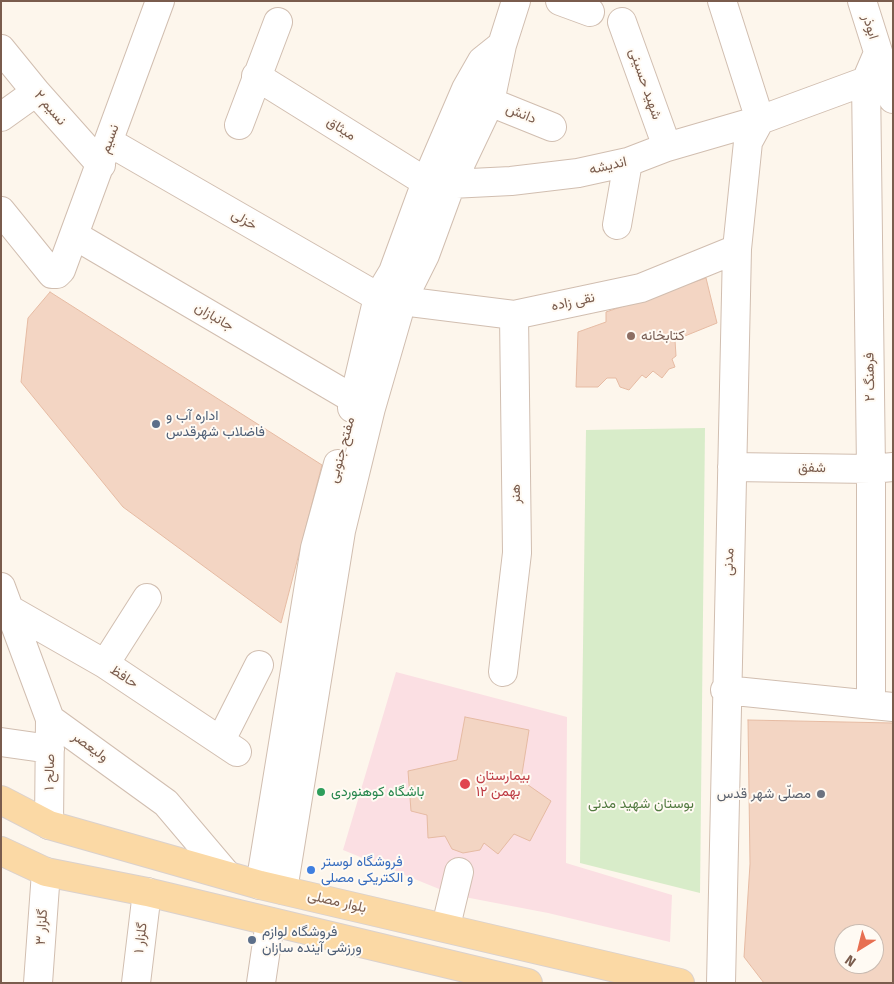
<!DOCTYPE html>
<meta charset="utf-8">
<style>
body{margin:0}
#map{position:relative;width:894px;height:984px;overflow:hidden;background:#fdf6ec;font-family:"Fira Sans",sans-serif}
canvas{display:block}
.frame{position:absolute;inset:0;border:2px solid #7a5c4d;pointer-events:none}
.north{position:absolute;left:834px;top:924px;width:50px;height:50px;box-sizing:border-box;background:#fffaf3;border:1px solid #cabbb1;border-radius:50%;rotate:216deg;font-size:14px;font-weight:700;line-height:20px;text-align:center;color:#7a5c4d}
.north::after{content:'';display:block;margin:auto;width:18px;height:22px;background:#e76f51;clip-path:polygon(50% 0,100% 100%,50% 72%,0 100%)}
</style>
<div id="map">
<canvas width="894" height="984"></canvas>
<div class="frame"></div>
<div class="north">N</div>
</div>
<script>
const ctx = document.querySelector('canvas').getContext('2d');
ctx.lineJoin = 'round';
function fillPath(path, color) { ctx.fillStyle = color; ctx.fill(path, 'evenodd'); }
const shape = rows => new Path2D(rows.map(r => 'M' + r).join(''));
function strokePath(path, color, width, dash) { ctx.strokeStyle = color; ctx.lineWidth = width; ctx.lineCap = dash ? 'butt' : 'round'; ctx.setLineDash(dash || []); ctx.stroke(path); }
function drawText(font, color, halo, rows, align = 'center') {
  ctx.font = font + ' "Fira Sans",Vazirmatn,sans-serif'; ctx.lineWidth = 4; ctx.setLineDash([]); ctx.textBaseline = 'middle'; ctx.strokeStyle = halo; ctx.fillStyle = color; for (const [text, x, y, turn = 0] of rows) {
    ctx.save(); ctx.translate(x, y); ctx.rotate((+turn || 0) * Math.PI / 180); ctx.textAlign = isNaN(turn) ? turn : align; if (halo) ctx.strokeText(text, 0, 0); ctx.fillText(text, 0, 0); ctx.restore();
  }
}
const medical = shape([
 [396,672,567,717,566,863,672,895,670,942,548,913,454,895,343,850]
]);
const green = shape([
 [705,428,700,893,580,863,586,430]
]);
const building = shape([
 [706,278,717,323,675,340,676,356,672,359,675,367,669,369,662,378,653,371,646,378,642,375,629,390,620,387,616,378,607,378,598,387,576,387,578,332,606,322,606,312,706,278],
 [50,292,322,465,281,623,123,507,21,382,28,318,50,292],
 [465,717,529,730,521,780,551,801,530,841,514,834,498,854,484,843,480,850,463,853,452,849,445,836,428,838,427,815,411,811,408,771,457,760,465,717],
 [748,720,893,723,893,983,764,983,744,957,750,864,748,720],
 [844,934,874,934,874,964,844,964,844,934]
]);
const minor = shape([
 [560,1,590,12],
 [862,1,893,99],
 [622,22,667,147],
 [1,49,36,92,101,165],
 [256,76,426,182],
 [490,102,552,127],
 [1,117,36,92],
 [239,125,278,22],
 [109,142,378,297,402,301,514,315,641,288,737,249],
 [451,184,511,181,578,173,628,162,667,147,760,120,722,1],
 [1,211,52,274,57,274,61,270,160,1],
 [617,225,628,162],
 [74,235,355,400],
 [352,408,378,297,393,272,426,182,466,89,482,61,502,45],
 [732,467,871,469,893,467],
 [1,587,50,719,166,803,227,875],
 [7,608,105,664,237,752],
 [105,664,147,598],
 [503,672,517,553,514,315],
 [725,690,893,707],
 [871,704,871,469,866,81,878,53],
 [221,740,259,665],
 [1,742,50,749],
 [49,825,50,719],
 [260,885,315,548,338,464],
 [283,890,341,531,371,408,402,301,425,255,451,184,490,102,502,45,516,1],
 [446,926,459,872],
 [38,983,46,872],
 [136,983,147,892],
 [261,983,270,922],
 [721,983,737,249,748,142,760,120,866,81]
]);
const major = shape([
 [1,800,49,825,260,885,680,983],
 [1,851,46,872,147,892,528,983]
]);
const markers = [
 [631,336,5,"#8d6e63"],
 [156,424,5,"#5c6f8a"],
 [465,784,6,"#e0444e"],
 [321,792,5,"#2e9e5b"],
 [821,794,5,"#6b7280"],
 [311,870,5,"#3f7fe0"],
 [252,940,5,"#5c6f8a"]
];
const streetNames = [
 ["ابوذر",870,27,73],
 ["شهید حسینی",645,84,71],
 ["نسیم ۲",50,108,49],
 ["دانش",521,114,22],
 ["میثاق",341,129,32],
 ["نسیم",110,139,-70],
 ["اندیشه",608,166,-13],
 ["خزلی",244,220,30],
 ["نقی زاده",573,302,-12],
 ["جانبازان",214,317,30],
 ["فرهنگ ۲",870,377,-91],
 ["مفتح جنوبی",342,450,-75],
 ["شفق",812,468,1],
 ["هنر",516,494,-91],
 ["مدنی",729,562,-88],
 ["حافظ",124,677,33],
 ["ولیعصر",90,747,36],
 ["صالح ۱",50,772,-89],
 ["بلوار مصلی",337,902,13],
 ["گلزار ۳",42,927,-86],
 ["گلزار ۱",141,938,-83]
];
const educationNames = [
 ["کتابخانه",641,336]
];
const serviceNames = [
 ["اداره آب و",166,416],
 ["فاضلاب شهرقدس",166,432],
 ["فروشگاه لوازم",262,932],
 ["ورزشی آینده سازان",262,948]
];
const healthNames = [
 ["بیمارستان",476,776],
 ["۱۲ بهمن",476,792]
];
const leisureNames = [
 ["باشگاه کوهنوردی",331,792]
];
const worshipNames = [
 ["مصلّی شهر قدس",811,794]
];
const parkNames = [
 ["بوستان شهید مدنی",641,804]
];
const shopNames = [
 ["فروشگاه لوستر",321,862],
 ["و الکتریکی مصلی",321,878]
];
fillPath(medical, '#fbdfe3');
fillPath(green, '#d8ecc9');
fillPath(building, '#f3d5c3');
strokePath(building, '#e6bba3', 1);
strokePath(minor, '#d1beb0', 30);
strokePath(major, '#dad1cd', 30);
strokePath(minor, '#fff', 28);
strokePath(major, '#fbd9a5', 28);
for (const [x, y, r, color] of markers) { const dot = new Path2D(); dot.arc(x, y, r, 0, 2 * Math.PI); ctx.fillStyle = color; ctx.fill(dot); strokePath(dot, '#fffaf3', 2); }
drawText('14px', '#7a5c4d', '#fffaf3', streetNames);
drawText('14px', '#785e54', '#fffaf3', educationNames, 'left');
drawText('14px', '#4e5e75', '#fffaf3', serviceNames, 'left');
drawText('14px', '#be3a42', '#fffaf3', healthNames, 'left');
drawText('14px', '#27864d', '#fffaf3', leisureNames, 'left');
drawText('14px', '#5b616d', '#fffaf3', worshipNames, 'right');
drawText('14px', '#537a41', '#fffaf3', parkNames);
drawText('14px', '#366cbe', '#fffaf3', shopNames, 'left');
</script>
